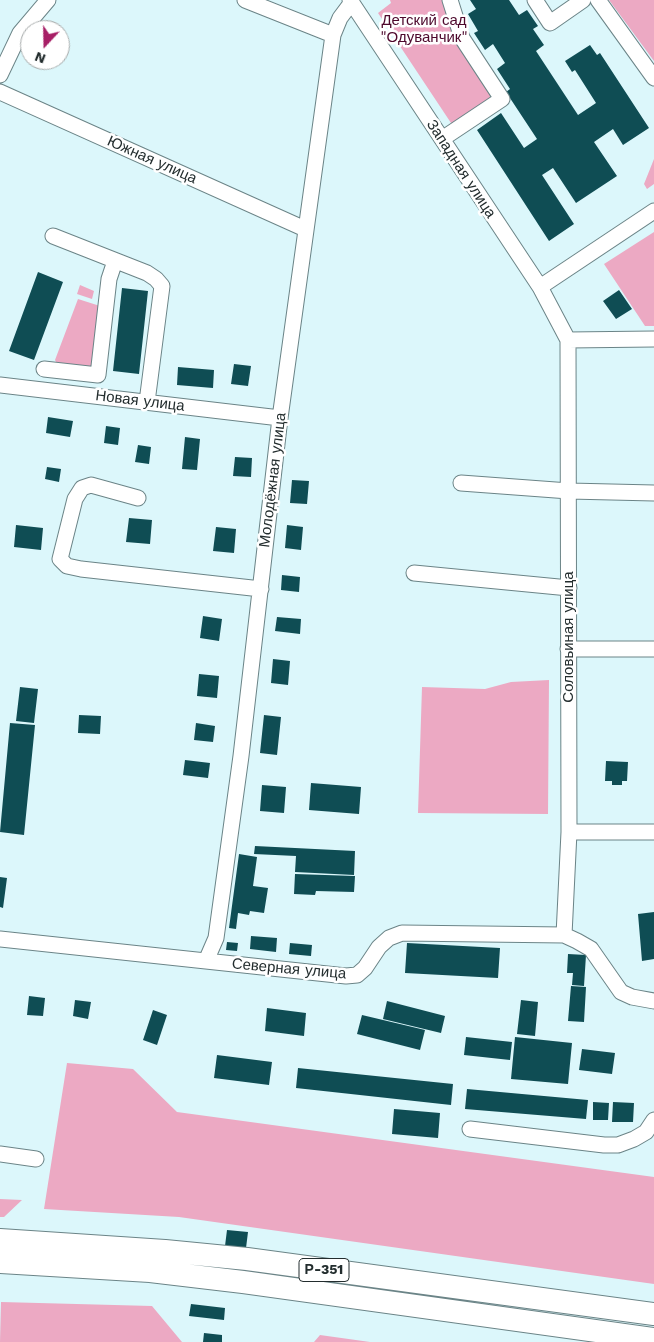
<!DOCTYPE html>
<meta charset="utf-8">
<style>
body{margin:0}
#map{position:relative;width:654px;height:1342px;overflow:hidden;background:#dcf7fb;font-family:"Work Sans",sans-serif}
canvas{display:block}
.north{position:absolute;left:20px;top:20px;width:50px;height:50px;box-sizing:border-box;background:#fff;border:1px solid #a7abab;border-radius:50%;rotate:201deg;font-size:14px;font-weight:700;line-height:20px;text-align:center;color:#232d2e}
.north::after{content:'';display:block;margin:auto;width:18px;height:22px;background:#a71f66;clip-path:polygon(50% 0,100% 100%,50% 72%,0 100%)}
</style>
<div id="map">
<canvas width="654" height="1342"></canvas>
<div class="north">N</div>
</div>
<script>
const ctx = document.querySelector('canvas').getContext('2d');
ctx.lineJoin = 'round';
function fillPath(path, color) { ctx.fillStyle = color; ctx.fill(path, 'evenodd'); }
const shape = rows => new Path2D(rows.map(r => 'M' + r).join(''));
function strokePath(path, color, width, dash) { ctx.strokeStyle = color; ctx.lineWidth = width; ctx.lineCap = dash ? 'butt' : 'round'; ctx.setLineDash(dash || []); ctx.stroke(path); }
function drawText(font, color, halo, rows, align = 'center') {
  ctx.font = font + ' "Work Sans",sans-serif'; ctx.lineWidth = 5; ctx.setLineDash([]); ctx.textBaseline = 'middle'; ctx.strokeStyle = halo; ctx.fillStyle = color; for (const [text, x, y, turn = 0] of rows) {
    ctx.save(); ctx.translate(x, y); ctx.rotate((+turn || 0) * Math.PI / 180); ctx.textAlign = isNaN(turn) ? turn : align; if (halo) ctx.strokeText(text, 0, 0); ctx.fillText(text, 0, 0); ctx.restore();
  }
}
const green = shape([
 [390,0,445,0,497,98,453,126,378,13,391,3],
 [609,0,654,0,654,61],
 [654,159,654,184,647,189,644,184],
 [654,232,654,326,645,326,604,264],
 [80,285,94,291,92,299,77,294],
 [78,299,100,306,95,371,58,366,55,360],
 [549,680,548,814,418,813,422,687,485,689,511,682],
 [67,1063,133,1069,177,1112,654,1177,654,1284,179,1217,44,1209],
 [0,1199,22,1200,4,1217,0,1217],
 [1,1302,152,1306,182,1342,0,1342],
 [320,1335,370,1342,314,1342]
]);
const building = shape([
 [470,0,509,0,519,15,527,10,538,26,533,29,544,45,536,51,578,115,596,103,575,70,572,72,565,61,590,45,597,55,600,53,649,128,623,145,613,129,594,142,617,176,576,203,553,168,542,175,574,224,549,241,477,130,501,113,524,148,537,139,506,92,510,89,497,69,505,63,493,44,485,50,474,33,478,31,468,14,476,9],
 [38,272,63,282,34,360,9,351],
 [122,288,148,291,139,374,113,371],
 [619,290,632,309,616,319,603,301],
 [234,364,251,366,248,386,231,384],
 [178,367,214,370,213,388,177,385],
 [48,417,73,421,70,437,46,433],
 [106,426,120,428,118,445,104,443],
 [185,437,200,439,197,470,182,469],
 [138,445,151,447,149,464,135,462],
 [235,457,252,458,251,477,233,476],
 [47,467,61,469,59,482,45,479],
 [292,480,309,481,307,504,290,503],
 [129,518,152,520,150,544,126,542],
 [16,525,43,528,41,550,14,547],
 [287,525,303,527,301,550,285,548],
 [216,527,236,529,234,553,213,551],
 [282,575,300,577,299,592,281,590],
 [203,616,222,619,219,641,200,638],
 [277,617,301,619,300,634,275,631],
 [273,659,290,661,288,685,271,683],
 [199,674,219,676,217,698,197,696],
 [20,687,38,689,34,723,16,721],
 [79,715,101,716,100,734,78,733],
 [264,715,281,717,277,755,260,753],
 [10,723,35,725,24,835,0,832],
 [196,723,215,726,213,742,194,740],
 [185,760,210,763,208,778,183,775],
 [606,761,628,762,627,781,622,781,622,785,612,785,612,781,605,781],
 [311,783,361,787,359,814,309,810],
 [262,785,286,787,284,813,260,811],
 [255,846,355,851,354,875,295,872,296,856,254,854],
 [239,854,257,857,253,886,268,888,264,913,250,911,249,915,238,913,236,929,229,928],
 [295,874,355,876,354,892,316,891,315,895,294,894],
 [0,877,7,878,3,908,0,907],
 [654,912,654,959,642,961,638,914],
 [251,936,277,938,276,952,250,949],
 [227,942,238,943,237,951,226,950],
 [290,943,312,945,311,956,289,954],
 [407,943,500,948,498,978,405,973],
 [568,954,586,955,584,986,572,985,573,973,567,973],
 [571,986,586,987,584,1022,568,1021],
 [29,996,45,998,43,1016,27,1015],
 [75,1000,91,1002,88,1019,73,1016],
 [521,1000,538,1002,535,1036,517,1034],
 [387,1001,445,1016,441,1033,383,1019],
 [267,1008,306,1013,304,1036,265,1031],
 [153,1010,167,1015,157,1045,143,1040],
 [362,1015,425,1030,420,1050,357,1034],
 [466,1037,512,1042,510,1060,464,1055],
 [515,1037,572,1043,568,1084,511,1079],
 [582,1049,615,1053,612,1074,579,1070],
 [217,1055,272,1062,269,1085,214,1078],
 [298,1068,453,1084,451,1105,296,1088],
 [467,1089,588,1100,586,1119,465,1109],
 [593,1102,609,1103,608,1120,593,1120],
 [613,1102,634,1103,633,1122,612,1122],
 [394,1109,440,1113,438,1138,392,1134],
 [227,1230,248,1232,246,1248,225,1246],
 [191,1304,225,1308,224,1320,189,1316],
 [204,1333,222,1335,222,1342,203,1342]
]);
const minor = shape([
 [245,0,333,35],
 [350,0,540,287,568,340,569,832,564,935],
 [535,0,550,23,583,0],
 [598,0,654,78],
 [0,75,20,33,48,0],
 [0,92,305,229],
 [442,139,502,99,462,38,450,0],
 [53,236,147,273,156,279,162,286,147,402],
 [540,287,654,211],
 [568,340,654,339],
 [44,369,98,375,109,279,115,261],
 [0,385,280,418],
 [461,483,569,491,654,493],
 [138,498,91,485,82,488,75,499,60,559,67,566,81,569,261,589],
 [414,573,569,588],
 [568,649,654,649],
 [569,832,654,832],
 [0,939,346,976,357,975,365,968,379,947,389,938,402,933,564,935,577,941,591,949,621,992,632,997,654,1001],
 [206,961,216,938,241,756,280,418,333,35,340,18,352,2],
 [470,1129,604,1145,618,1145,634,1139,646,1132,654,1120],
 [0,1154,36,1159]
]);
const highway = shape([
 [0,1240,165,1251,247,1259,654,1314],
 [0,1262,150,1271,243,1282,654,1339]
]);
const shields = [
 [324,1270,50]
];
const shieldNames = [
 ["Р-351",324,1270]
];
const parkNames = [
 ["Детский сад",424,21],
 ["\"Одуванчик\"",424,38]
];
const streetNames = [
 ["Южная улица",152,160,24],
 ["Западная улица",461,169,57],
 ["Новая улица",140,401,7],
 ["Молодёжная улица",273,480,-83],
 ["Соловьиная улица",569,637,-90],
 ["Северная улица",289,969,5]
];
fillPath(green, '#eca9c3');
fillPath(building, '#0f4d54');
strokePath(minor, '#6b8487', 17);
strokePath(highway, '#6b8487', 24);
strokePath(minor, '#fff', 15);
strokePath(highway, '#fff', 22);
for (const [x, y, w] of shields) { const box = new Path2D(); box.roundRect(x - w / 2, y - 11.5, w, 23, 4); ctx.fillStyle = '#fff'; ctx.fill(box); strokePath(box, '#232d2e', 1); }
drawText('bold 14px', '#232d2e', null, shieldNames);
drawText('15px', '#4d082c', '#fff', parkNames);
drawText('15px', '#232d2e', '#fff', streetNames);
</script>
